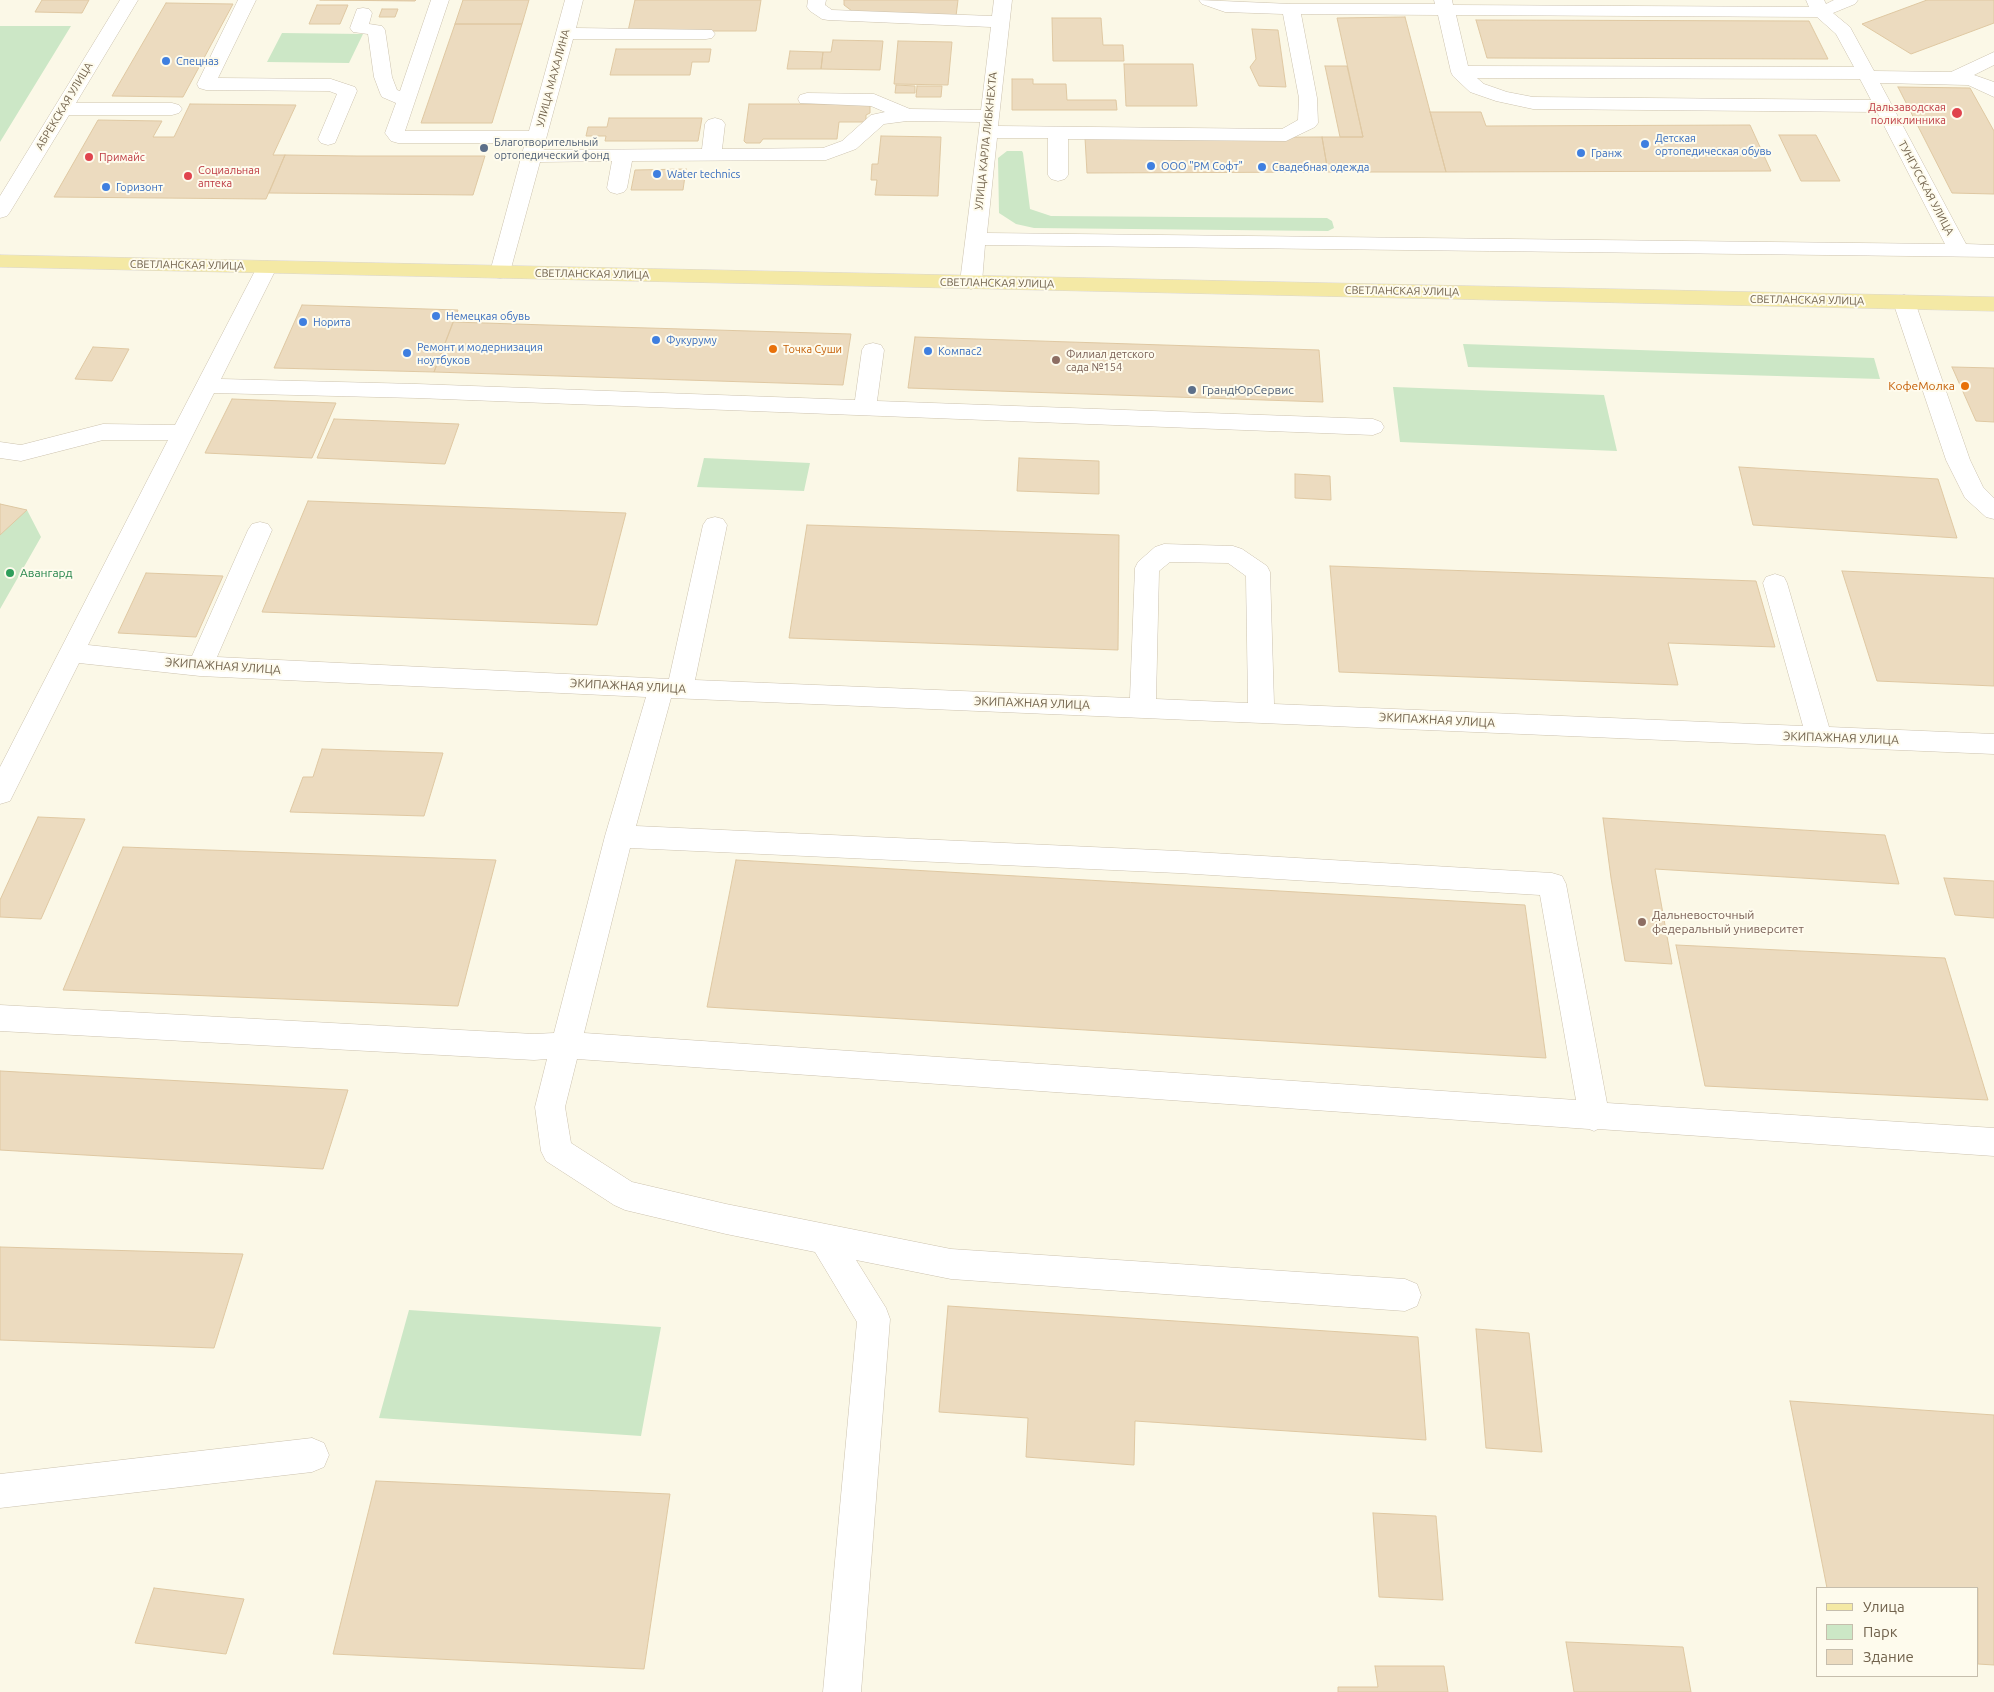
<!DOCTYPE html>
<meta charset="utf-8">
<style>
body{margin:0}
#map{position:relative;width:1994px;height:1692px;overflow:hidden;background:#fbf8e7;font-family:Ubuntu,sans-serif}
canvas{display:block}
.legend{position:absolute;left:1816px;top:1587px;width:162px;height:90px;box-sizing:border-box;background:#fefbed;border:1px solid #c6bead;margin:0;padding:6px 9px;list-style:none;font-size:15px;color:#72634d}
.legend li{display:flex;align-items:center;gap:10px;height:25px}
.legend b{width:25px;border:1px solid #c6bead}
</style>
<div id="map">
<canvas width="1994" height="1692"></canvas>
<ul class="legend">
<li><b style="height:6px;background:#f4e9a5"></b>Улица</li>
<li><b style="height:14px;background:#cce7c6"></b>Парк</li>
<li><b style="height:14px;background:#ecdbbf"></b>Здание</li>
</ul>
</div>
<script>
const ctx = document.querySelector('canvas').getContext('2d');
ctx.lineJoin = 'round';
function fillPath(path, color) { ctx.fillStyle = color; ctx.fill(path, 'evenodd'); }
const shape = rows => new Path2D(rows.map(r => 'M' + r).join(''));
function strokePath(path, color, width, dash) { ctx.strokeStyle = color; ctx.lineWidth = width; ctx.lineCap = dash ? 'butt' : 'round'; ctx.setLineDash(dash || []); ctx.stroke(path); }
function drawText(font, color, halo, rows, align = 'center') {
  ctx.font = font + ' Ubuntu,sans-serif'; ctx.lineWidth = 4; ctx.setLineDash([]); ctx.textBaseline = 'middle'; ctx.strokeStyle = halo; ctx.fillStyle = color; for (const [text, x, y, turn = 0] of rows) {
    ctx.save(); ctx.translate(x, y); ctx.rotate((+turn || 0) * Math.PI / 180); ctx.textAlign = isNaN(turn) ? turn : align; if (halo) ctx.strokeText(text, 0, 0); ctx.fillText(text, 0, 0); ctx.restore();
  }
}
const green = shape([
 [0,26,71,26,0,142],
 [282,33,363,34,349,63,267,62],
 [1007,151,1022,151,1023,153,1030,209,1051,216,1327,218,1332,221,1334,228,1328,231,1034,228,1016,224,999,213,998,158],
 [1463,344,1874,358,1880,379,1468,367],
 [1393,387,1604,395,1617,451,1400,442],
 [704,458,810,463,804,491,697,487],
 [0,504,27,510,41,537,0,609],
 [409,1310,661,1327,641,1436,379,1418]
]);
const building = shape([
 [42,0,89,0,82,13,35,12,42,0],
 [320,0,416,0,415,1,320,0],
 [463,0,529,0,522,24,455,24,463,0],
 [635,0,761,0,756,31,628,31,635,0],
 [844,0,958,0,956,16,856,14,844,5,844,0],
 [1927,0,1994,0,1994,23,1911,54,1862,24,1927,0],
 [166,3,233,4,183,97,112,96,166,3],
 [317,5,348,5,340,24,309,24,317,5],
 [382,9,398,9,395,17,379,17,382,9],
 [1405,17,1446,172,1328,172,1322,137,1363,137,1337,18,1405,17],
 [1052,18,1101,18,1103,45,1123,45,1124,61,1053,61,1052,18],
 [1476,20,1809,21,1828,59,1487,58,1476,20],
 [455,24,522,24,492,123,421,123,455,24],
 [1252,29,1278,30,1286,87,1259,86,1250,67,1256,59,1252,29],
 [833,40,883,41,880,70,821,69,823,52,831,52,833,40],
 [898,41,952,42,948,85,894,84,898,41],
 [616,49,711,49,709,62,692,62,690,75,610,75,616,49],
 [790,51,823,52,821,69,787,69,790,51],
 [1124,64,1193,64,1197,106,1126,106,1124,64],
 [1325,66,1347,66,1363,137,1340,137,1325,66],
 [1012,79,1033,79,1033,84,1066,84,1067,100,1116,100,1117,110,1012,110,1012,79],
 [896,85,915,86,915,93,895,93,896,85],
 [917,86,942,86,941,97,916,97,917,86],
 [1898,87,1970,88,1994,131,1994,194,1952,193,1898,87],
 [190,104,296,105,273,155,285,155,266,199,54,197,98,120,162,121,153,137,174,137,190,104],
 [749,104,867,104,870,105,870,113,866,115,866,122,839,122,837,139,763,139,760,143,746,143,744,141,749,104],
 [1430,112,1481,112,1486,126,1750,125,1771,171,1446,172,1430,112],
 [609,118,702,118,698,141,605,141,606,136,586,136,588,127,607,127,609,118],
 [1779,135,1816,135,1840,181,1801,181,1779,135],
 [881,136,941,137,938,196,875,195,877,180,871,180,872,164,878,164,881,136],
 [1322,137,1328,172,1087,173,1085,138,1322,137],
 [285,155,357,156,485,156,473,195,269,193,285,155],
 [686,169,683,190,631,190,635,170,686,169],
 [302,305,458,310,434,372,274,368,302,305],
 [453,322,547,325,851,334,843,385,434,372,453,322],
 [915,337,1319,350,1323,402,908,388,915,337],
 [93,347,129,349,112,381,75,379,93,347],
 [1952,367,1994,368,1994,422,1976,421,1952,367],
 [232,399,336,403,312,458,205,453,232,399],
 [334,419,459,424,445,464,317,458,334,419],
 [1019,458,1099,461,1099,494,1017,491,1019,458],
 [1739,467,1938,479,1957,538,1753,525,1739,467],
 [1295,474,1330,476,1331,500,1295,498,1295,474],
 [308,501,626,513,597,625,262,612,308,501],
 [0,504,27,510,0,535,0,504],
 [807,525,1119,535,1118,650,789,638,807,525],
 [1330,566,1756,581,1775,647,1668,643,1678,685,1339,672,1330,566],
 [1842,571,1994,578,1994,686,1877,681,1842,571],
 [146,573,223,576,196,637,118,633,146,573],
 [322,749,443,753,424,816,290,812,303,777,313,777,322,749],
 [38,817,85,819,41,919,0,917,0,900,38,817],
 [1603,818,1885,835,1899,884,1655,869,1672,964,1625,961,1611,878,1603,818],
 [123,847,496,860,458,1006,63,990,123,847],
 [736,860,1525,905,1546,1058,707,1007,736,860],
 [1944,878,1994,881,1994,918,1955,915,1944,878],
 [1676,945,1945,958,1988,1100,1705,1086,1676,945],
 [0,1071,348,1090,323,1169,0,1150,0,1071],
 [0,1247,243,1254,214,1348,0,1340,0,1247],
 [948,1306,1418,1337,1426,1440,1135,1421,1134,1465,1026,1457,1028,1418,939,1412,948,1306],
 [1476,1329,1529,1333,1542,1452,1486,1448,1476,1329],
 [1790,1401,1994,1415,1994,1665,1978,1664,1978,1588,1827,1588,1790,1401],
 [376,1481,670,1494,644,1669,333,1654,376,1481],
 [1373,1513,1436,1516,1443,1600,1379,1597,1373,1513],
 [154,1588,244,1599,226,1654,135,1643,154,1588],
 [1566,1642,1683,1647,1691,1692,1574,1692,1566,1642],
 [1375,1666,1444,1666,1448,1692,1338,1692,1338,1687,1378,1687,1375,1666]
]);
const minor = shape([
 [120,0,138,0,76,103,172,103,179,105,182,109,179,113,172,115,69,115,10,212,7,216,0,218,0,196,120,0],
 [238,0,256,0,218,78,331,79,355,87,357,91,335,143,328,145,321,143,318,139,337,94,329,91,206,90,199,88,197,84,238,0],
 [431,0,449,0,405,131,529,131,565,0,583,0,576,28,712,30,715,34,712,38,706,39,573,39,543,150,702,149,705,124,708,120,715,118,722,120,725,124,722,149,823,148,842,141,871,115,885,112,871,106,800,103,798,99,800,95,807,93,874,94,910,109,981,110,991,27,828,20,822,19,810,11,807,7,808,0,826,0,825,5,832,10,992,16,994,0,1012,0,998,126,1282,129,1298,120,1299,98,1283,14,1225,12,1202,4,1199,0,1291,4,1435,4,1434,0,1452,0,1453,5,1809,7,1806,0,1824,0,1826,4,1834,0,1858,0,1855,4,1833,13,1850,27,1874,71,1951,72,1994,52,1994,65,1974,75,1994,82,1994,97,1968,85,1880,83,1966,244,1994,245,1994,257,985,245,982,282,978,287,971,289,964,287,960,282,980,122,907,121,884,124,856,149,826,160,632,161,627,188,624,192,617,194,610,192,607,188,612,161,540,162,510,272,507,277,500,278,493,277,490,272,525,143,398,143,391,141,385,133,396,103,382,97,380,93,374,77,368,34,353,32,350,28,357,9,363,8,369,9,372,13,369,24,382,26,385,30,392,77,397,90,400,91,431,0],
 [1301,14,1438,15,1451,72,1453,76,1470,92,1496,101,1533,109,1877,112,1945,244,987,233,997,138,1048,138,1048,175,1051,179,1058,181,1065,179,1068,175,1068,139,1286,141,1315,127,1318,123,1317,98,1301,14],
 [1456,15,1817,17,1836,34,1854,67,1468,66,1456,15],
 [1477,78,1860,79,1871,100,1533,97,1507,92,1484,84,1477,78],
 [267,261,274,262,277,267,221,379,417,384,855,400,862,350,865,345,873,343,881,345,884,350,877,401,1373,419,1381,422,1384,427,1381,432,1373,435,417,398,214,393,88,645,192,656,248,530,252,524,260,522,268,524,272,530,217,657,669,679,703,525,707,519,715,517,723,519,727,525,695,680,1130,698,1135,568,1138,562,1155,547,1164,544,1233,546,1242,549,1267,566,1270,572,1274,704,1803,726,1763,583,1766,577,1775,574,1784,577,1787,583,1829,727,1994,734,1994,754,671,698,636,826,1178,851,1552,873,1562,876,1566,884,1607,1103,1994,1128,1994,1156,1598,1129,1594,1131,1589,1129,577,1059,565,1107,571,1143,632,1182,726,1204,951,1249,1405,1279,1417,1284,1421,1295,1417,1306,1405,1311,951,1279,856,1260,886,1308,890,1319,861,1692,823,1692,857,1322,815,1252,726,1234,625,1210,614,1205,546,1161,541,1151,535,1107,547,1059,534,1060,0,1031,0,1005,534,1034,554,1033,605,836,646,697,200,676,79,663,10,801,0,804,0,767,168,440,103,440,21,461,0,458,0,442,21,445,103,424,175,425,257,267,260,262,267,261],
 [1170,562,1228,563,1246,576,1248,703,1156,699,1159,571,1170,562],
 [630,848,1178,873,1540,895,1576,1100,584,1033,630,848],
 [1904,295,1912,297,1915,302,1970,460,1983,487,1994,498,1994,519,1986,517,1965,498,1946,460,1893,302,1896,297,1904,295],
 [312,1438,324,1443,329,1455,324,1467,312,1472,0,1508,0,1474,312,1438]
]);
const major = shape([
 [0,255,1994,297,1994,311,0,267,0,255]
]);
const markers = [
 [166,61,5,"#3f7fe0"],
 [1957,113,6,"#e0444e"],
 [1645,144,5,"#3f7fe0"],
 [484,148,5,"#5c6f8a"],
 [1581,153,5,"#3f7fe0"],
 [89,157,5,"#e0444e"],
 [1151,166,5,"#3f7fe0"],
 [1262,167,5,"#3f7fe0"],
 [657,174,5,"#3f7fe0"],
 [188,176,5,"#e0444e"],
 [106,187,5,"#3f7fe0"],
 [436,316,5,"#3f7fe0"],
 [303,322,5,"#3f7fe0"],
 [656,340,5,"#3f7fe0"],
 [773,349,5,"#e8710a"],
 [928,351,5,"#3f7fe0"],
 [407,353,5,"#3f7fe0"],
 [1056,360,5,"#8d6e63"],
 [1965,386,5,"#e8710a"],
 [1192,390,5,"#5c6f8a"],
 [10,573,5,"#2e9e5b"],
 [1642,922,5,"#8d6e63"]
];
const farShopnames = [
 ["Спецназ",176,61],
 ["Детская",1655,138],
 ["ортопедическая обувь",1655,151],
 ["Гранж",1591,153],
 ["ООО \"РМ Софт\"",1161,166],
 ["Свадебная одежда",1272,167],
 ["Water technics",667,174],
 ["Горизонт",116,187],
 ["Немецкая обувь",446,316],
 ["Норита",313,322],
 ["Фукуруму",666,340],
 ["Ремонт и модернизация",417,347],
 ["ноутбуков",417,360],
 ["Компас2",938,351]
];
const farStreetnames = [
 ["УЛИЦА МАХАЛИНА",553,78,-75],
 ["АБРЕКСКАЯ УЛИЦА",64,106,-59],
 ["УЛИЦА КАРЛА ЛИБКНЕХТА",986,141,-84],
 ["ТУНГУССКАЯ УЛИЦА",1926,188,62],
 ["СВЕТЛАНСКАЯ УЛИЦА",187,265,1],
 ["СВЕТЛАНСКАЯ УЛИЦА",592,274,1],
 ["СВЕТЛАНСКАЯ УЛИЦА",997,283,1],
 ["СВЕТЛАНСКАЯ УЛИЦА",1402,291,1],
 ["СВЕТЛАНСКАЯ УЛИЦА",1807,300,1]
];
const farHealthnames = [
 ["Дальзаводская",1946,107,"right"],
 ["поликлинника",1946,120,"right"],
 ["Примайс",99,157],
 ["Социальная",198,170],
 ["аптека",198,183]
];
const farServicenames = [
 ["Благотворительный",494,142],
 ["ортопедический фонд",494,155]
];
const farFoodnames = [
 ["Точка Суши",783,349]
];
const farEducationnames = [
 ["Филиал детского",1066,354],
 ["сада №154",1066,367]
];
const foodNames = [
 ["КофеМолка",1955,386]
];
const serviceNames = [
 ["ГрандЮрСервис",1202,390]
];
const leisureNames = [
 ["Авангард",20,573]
];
const streetNames = [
 ["ЭКИПАЖНАЯ УЛИЦА",223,666,4],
 ["ЭКИПАЖНАЯ УЛИЦА",628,686,3],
 ["ЭКИПАЖНАЯ УЛИЦА",1032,703,2],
 ["ЭКИПАЖНАЯ УЛИЦА",1437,720,3],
 ["ЭКИПАЖНАЯ УЛИЦА",1841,738,2]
];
const educationNames = [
 ["Дальневосточный",1652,915],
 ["федеральный университет",1652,929]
];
fillPath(green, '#cce7c6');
fillPath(building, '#ecdbbf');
strokePath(building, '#dfc8a2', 1);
strokePath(minor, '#ccc2ae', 1);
strokePath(major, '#dad6d1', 1);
fillPath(minor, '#fff');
fillPath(major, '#f4e9a5');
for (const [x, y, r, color] of markers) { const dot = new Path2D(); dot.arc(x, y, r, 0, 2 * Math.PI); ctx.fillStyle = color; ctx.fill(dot); strokePath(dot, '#fefbed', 2); }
drawText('11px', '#366cbe', '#fefbed', farShopnames, 'left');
drawText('11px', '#72634d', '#fefbed', farStreetnames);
drawText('11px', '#be3a42', '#fefbed', farHealthnames, 'left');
drawText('11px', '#4e5e75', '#fefbed', farServicenames, 'left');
drawText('11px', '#c56008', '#fefbed', farFoodnames, 'left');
drawText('11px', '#785e54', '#fefbed', farEducationnames, 'left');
drawText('12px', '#c56008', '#fefbed', foodNames, 'right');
drawText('12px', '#4e5e75', '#fefbed', serviceNames, 'left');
drawText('12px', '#27864d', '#fefbed', leisureNames, 'left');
drawText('12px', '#72634d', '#fefbed', streetNames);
drawText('12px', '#785e54', '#fefbed', educationNames, 'left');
</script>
